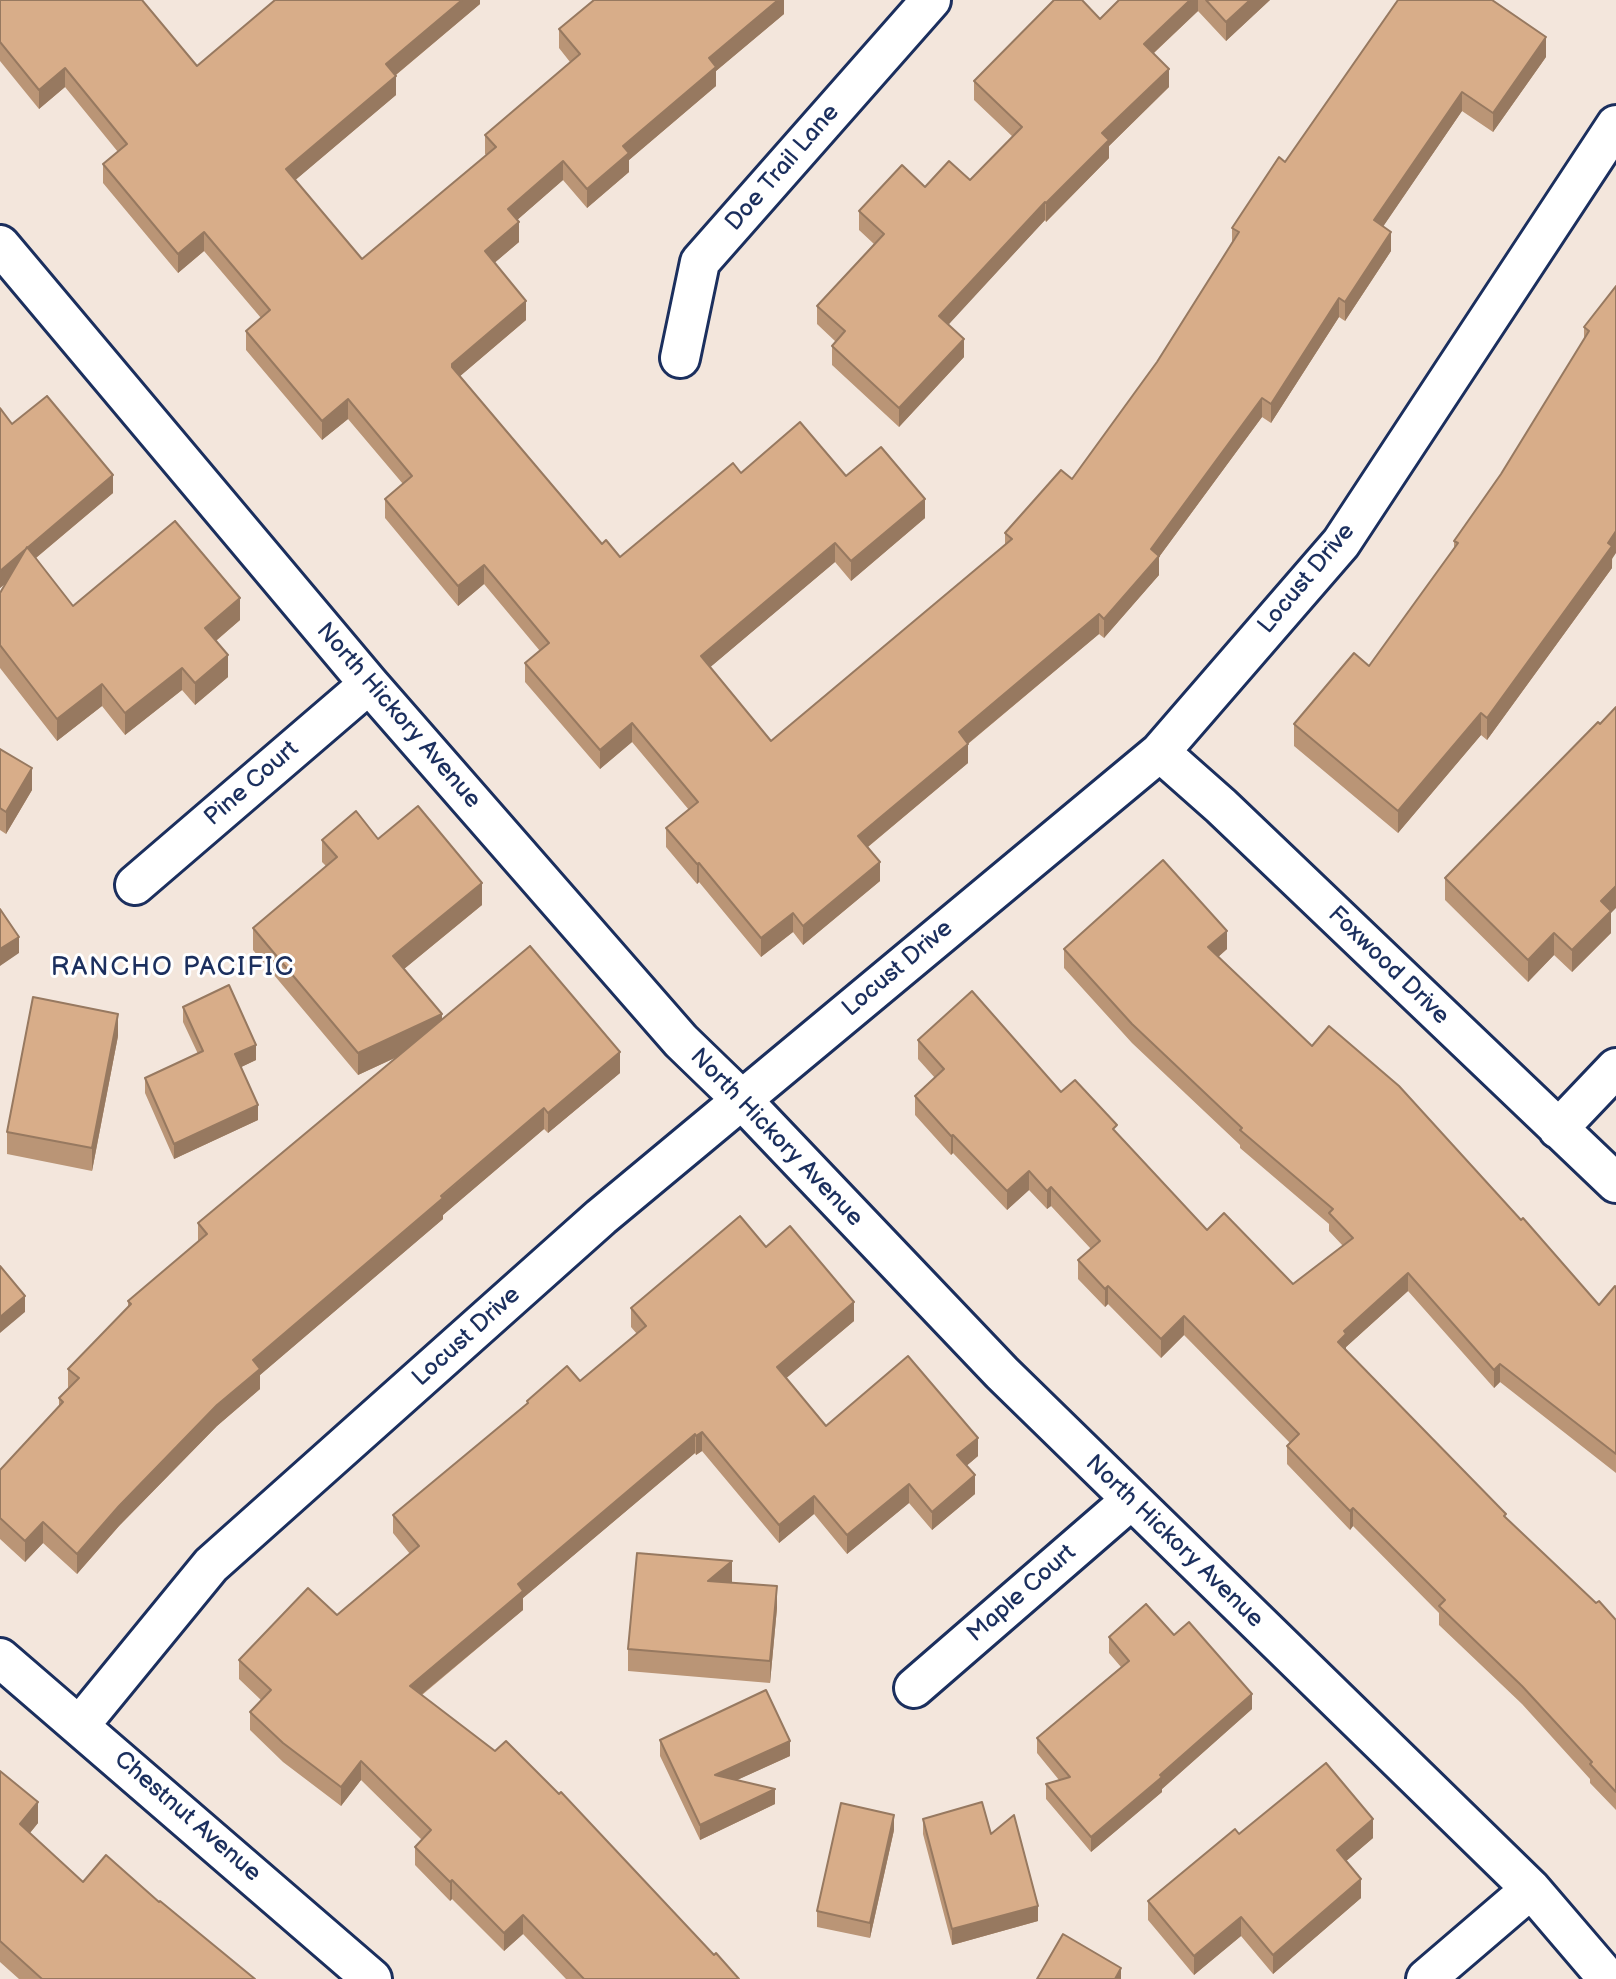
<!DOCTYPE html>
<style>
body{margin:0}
canvas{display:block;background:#f3e6dc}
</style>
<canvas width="1616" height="1979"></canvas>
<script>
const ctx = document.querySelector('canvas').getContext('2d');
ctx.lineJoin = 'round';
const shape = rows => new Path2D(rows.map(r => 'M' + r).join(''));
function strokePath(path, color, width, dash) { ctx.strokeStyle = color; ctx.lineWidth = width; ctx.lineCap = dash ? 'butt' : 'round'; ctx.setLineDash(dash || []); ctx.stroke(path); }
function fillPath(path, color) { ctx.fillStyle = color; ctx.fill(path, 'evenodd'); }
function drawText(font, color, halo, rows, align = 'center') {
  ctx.font = font + ' "Balsamiq Sans",sans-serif'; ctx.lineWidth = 6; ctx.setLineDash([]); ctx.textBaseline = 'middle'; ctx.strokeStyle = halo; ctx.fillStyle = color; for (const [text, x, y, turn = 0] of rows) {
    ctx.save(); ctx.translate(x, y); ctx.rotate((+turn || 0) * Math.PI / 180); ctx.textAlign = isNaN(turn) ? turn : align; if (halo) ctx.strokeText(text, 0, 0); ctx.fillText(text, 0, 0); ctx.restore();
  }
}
const minor = shape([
 [0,245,369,684,681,1041,742,1100,1002,1373,1531,1889,1608,1979],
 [680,358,700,262,931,0],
 [1160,752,1221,806,1616,1183],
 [135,885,369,684],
 [1558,1129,1616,1068],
 [0,1658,372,1979],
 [914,1688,1131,1500],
 [80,1725,211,1565,601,1217,1160,752,1341,543,1616,125],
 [1426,1979,1531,1889]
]);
const wall = shape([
 [0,0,197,66,480,0,480,4,396,75,396,95,295,180,362,259,486,155,485,154,485,135,570,62,559,48,559,29,784,0,784,14,716,71,716,86,629,160,629,172,587,208,563,180,517,220,519,242,494,263,526,320,460,376,602,544,620,557,741,473,846,476,925,518,851,581,835,562,710,667,771,741,1005,545,1005,533,1072,479,1157,362,1232,244,1232,228,1285,162,1546,57,1493,132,1462,111,1383,226,1391,251,1345,321,1339,317,1271,423,1262,417,1159,557,1159,575,1104,638,1099,634,968,744,968,763,868,847,880,881,803,945,793,932,761,957,699,882,697,884,666,847,666,828,689,810,632,742,600,769,525,682,525,663,540,651,484,584,458,606,385,518,385,499,403,484,348,419,322,440,246,350,246,331,261,318,204,251,178,273,103,183,103,164,118,152,65,87,39,109,0,61],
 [1119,0,1270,0,1226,41,1198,11,1154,53,1169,87,1109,146,1109,158,1046,222,1045,220,948,324,964,357,899,427,832,365,832,346,836,342,817,324,817,306,874,244,859,230,859,211,925,187,970,180,1013,137,974,100,974,81,1100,19],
 [1616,286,1612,568,1487,740,1481,735,1398,833,1294,746,1294,724,1369,666,1454,549,1454,541,1501,474,1584,339,1584,327],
 [0,408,12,424,113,493,36,558,73,606,240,620,216,641,228,677,195,705,182,690,125,735,102,706,57,741,0,668,0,593,6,583,0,588],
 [0,749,32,790,6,834,0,830],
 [378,839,482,905,404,969,442,1020,620,1073,548,1133,544,1129,443,1215,443,1219,260,1375,260,1389,217,1426,119,1526,77,1574,43,1543,25,1562,0,1539,0,1470,59,1406,59,1398,68,1388,68,1369,128,1307,128,1301,198,1243,198,1223,397,1057,358,1075,253,950,253,928,326,866,322,862,322,840],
 [1445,878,1611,913,1611,933,1572,972,1554,955,1528,982,1445,900],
 [1064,949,1227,949,1218,957,1312,1046,1599,1305,1616,1287,1616,1473,1500,1382,1494,1388,1408,1291,1346,1347,1346,1350,1506,1518,1596,1603,1616,1620,1616,1810,1590,1783,1590,1779,1522,1704,1439,1625,1439,1613,1353,1526,1350,1530,1287,1464,1287,1446,1290,1443,1184,1335,1161,1358,1108,1304,1105,1307,1078,1279,1078,1260,1091,1249,1051,1206,1047,1209,1029,1190,1007,1210,953,1153,951,1155,915,1115,915,1096,935,1078,918,1059,918,1040,1061,1092,1117,1133,1207,1230,1293,1284,1343,1246,1329,1231,1329,1224,1240,1148,1240,1145,1132,1043,1064,968],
 [183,1007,256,1060,241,1067,258,1120,174,1159,145,1093,145,1078,198,1054,183,1022],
 [118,1036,92,1171,7,1154,7,1132],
 [766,1247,854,1321,786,1378,826,1426,978,1456,966,1466,975,1494,932,1530,909,1503,847,1554,814,1514,779,1543,702,1451,696,1455,695,1453,523,1598,523,1610,422,1695,714,1955,739,1979,566,1979,523,1934,504,1951,452,1899,450,1901,415,1865,415,1847,422,1840,361,1780,341,1806,283,1762,250,1730,250,1712,261,1700,239,1679,239,1660,337,1615,410,1554,393,1533,393,1515,527,1404,527,1401,580,1381,637,1334,631,1327,631,1308],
 [777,1608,770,1683,628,1671,628,1649],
 [1174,1635,1252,1709,1162,1789,1162,1792,1091,1852,1046,1799,1046,1784,1059,1780,1037,1753,1037,1738,1121,1667,1109,1653,1109,1637],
 [660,1740,790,1756,737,1780,775,1804,700,1840,660,1756],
 [0,1771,38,1823,30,1833,83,1882,159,1902,255,1979,19,1979,0,1962],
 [923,1819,991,1834,1038,1921,952,1945,923,1834],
 [894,1830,870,1938,817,1927,817,1911],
 [1239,1834,1373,1838,1346,1861,1361,1898,1273,1974,1241,1936,1194,1975,1148,1920,1148,1901]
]);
const shadedWall = shape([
 [462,0,480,0,480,4,386,83,386,64],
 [778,0,784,0,784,14,716,71,716,86,629,160,629,172,587,208,587,189,623,146,709,58],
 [1190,0,1198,0,1198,11,1144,62,1144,44],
 [1250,0,1270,0,1226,41,1226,22],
 [1546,37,1546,57,1493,132,1493,113],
 [65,68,65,87,39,109,39,90],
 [1169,69,1169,87,1109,146,1109,158,1046,222,1046,203,1102,133],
 [396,76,396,95,286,188,286,169],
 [1462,92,1462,111,1374,240,1374,220],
 [563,161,563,180,508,228,508,209],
 [1045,202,1045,220,939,335,939,316],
 [519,222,519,242,485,271,485,251],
 [204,232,204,251,178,273,178,254],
 [1391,232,1391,251,1345,321,1345,302],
 [1339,298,1339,317,1271,423,1271,404],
 [526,301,526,320,452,383,452,364],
 [964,339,964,357,899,427,899,408],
 [1262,398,1262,417,1159,557,1159,575,1104,638,1104,619,1151,549],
 [348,399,348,419,322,440,322,421],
 [113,475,113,493,0,588,0,571],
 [925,499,925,518,851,581,851,561],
 [1616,531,1616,553,1612,559,1612,568,1487,740,1487,718],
 [835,543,835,562,701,675,701,656],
 [484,565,484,584,458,606,458,586],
 [240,598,240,620,205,650,205,628],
 [1099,614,1099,634,959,751,959,732],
 [228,655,228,677,195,705,195,683],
 [182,668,182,690,125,735,125,713],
 [102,684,102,706,57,741,57,719],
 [1481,713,1481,735,1398,833,1398,811],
 [632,723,632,742,600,769,600,750],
 [968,744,968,763,858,855,858,836],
 [32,768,32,790,6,834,6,812],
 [880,862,880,881,803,945,803,926],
 [699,863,699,882,697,884,697,864],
 [482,883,482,905,393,978,393,956],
 [1616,886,1616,908,1611,913,1611,933,1572,972,1572,950,1601,901],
 [793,913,793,932,761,957,761,938],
 [1227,931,1227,949,1208,966,1208,947],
 [1554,933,1554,955,1528,982,1528,960],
 [19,937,19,953,0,966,0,949],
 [118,1014,118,1036,92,1171,92,1148],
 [442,1014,442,1036,358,1075,358,1053],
 [256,1045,256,1060,235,1070,235,1054],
 [620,1052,620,1073,548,1133,548,1113],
 [258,1105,258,1120,174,1159,174,1144],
 [544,1108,544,1129,443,1215,443,1219,260,1375,260,1389,217,1426,119,1526,77,1574,77,1554,119,1506,253,1360],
 [953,1135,953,1153,951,1155,951,1136],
 [1029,1171,1029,1190,1007,1210,1007,1191],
 [1051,1187,1051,1206,1047,1209,1047,1191],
 [1408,1273,1408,1291,1346,1347,1346,1352,1338,1342,1344,1331],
 [1108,1286,1108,1304,1105,1307,1105,1289],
 [25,1296,25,1312,0,1333,0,1317],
 [854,1302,854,1321,777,1386,777,1367],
 [1184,1316,1184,1335,1161,1358,1161,1339],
 [1500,1364,1500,1382,1494,1388,1494,1370],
 [702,1432,702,1451,696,1455,696,1436],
 [695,1434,695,1453,523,1598,523,1610,410,1704,410,1686,518,1584],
 [978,1438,978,1456,957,1474,957,1455],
 [975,1475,975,1494,932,1530,932,1512],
 [909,1484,909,1503,847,1554,847,1535],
 [814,1496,814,1514,779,1543,779,1525],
 [1353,1508,1353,1526,1350,1530,1350,1511],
 [43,1522,43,1543,25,1562,25,1541],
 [732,1561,732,1583,708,1581],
 [777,1586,777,1608,770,1683,770,1661],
 [1252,1694,1252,1709,1162,1789,1162,1792,1091,1852,1091,1837],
 [790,1741,790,1756,715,1790,715,1775],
 [361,1761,361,1780,341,1806,341,1787],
 [775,1789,775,1804,700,1840,700,1825],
 [38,1802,38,1823,20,1845,20,1824],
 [894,1815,894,1830,870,1938,870,1923],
 [1373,1819,1373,1838,1337,1869,1337,1850],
 [1361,1879,1361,1898,1273,1974,1273,1955],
 [452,1880,452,1899,450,1901,450,1882],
 [1038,1906,1038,1921,952,1945,952,1929],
 [523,1915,523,1934,504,1951,504,1933],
 [1241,1917,1241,1936,1194,1975,1194,1956],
 [1121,1968,1121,1979,1115,1979]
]);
const building = shape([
 [0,0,142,0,197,66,275,0,462,0,386,64,396,76,286,169,362,259,496,147,485,135,580,54,559,29,594,0,778,0,709,58,716,67,623,146,629,153,587,189,563,161,508,209,519,222,485,251,526,301,452,364,452,367,602,544,606,540,620,557,733,463,741,473,800,422,846,476,881,447,925,499,851,561,835,543,701,656,771,741,1012,539,1005,533,1061,470,1072,479,1157,362,1239,232,1232,228,1279,157,1285,162,1398,0,1492,0,1546,37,1493,113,1462,92,1374,220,1391,232,1345,302,1339,298,1271,404,1262,398,1151,549,1159,556,1104,619,1099,614,959,732,968,744,858,836,880,862,803,926,793,913,761,938,699,863,697,864,666,828,698,802,632,723,600,750,525,663,549,643,484,565,458,586,385,499,412,476,348,399,322,421,246,331,270,310,204,232,178,254,103,164,127,144,65,68,39,90,0,42,0,0],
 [1054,0,1082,0,1100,19,1119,0,1190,0,1144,44,1169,69,1102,133,1109,140,1046,203,1045,202,939,316,964,339,899,408,832,346,845,331,817,306,884,234,859,211,902,165,925,187,949,161,970,180,1022,127,974,81,1054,0],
 [1206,0,1250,0,1226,22,1206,0],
 [1616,286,1616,531,1608,543,1612,546,1487,718,1481,713,1398,811,1294,724,1354,653,1369,666,1458,543,1454,541,1501,474,1589,331,1584,327,1616,286],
 [47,396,113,475,0,571,0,408,12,424,47,396],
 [175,521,240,598,205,628,228,655,195,683,182,668,125,713,102,684,57,719,0,645,0,593,27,547,73,606,175,521],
 [1616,707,1616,886,1601,901,1611,911,1572,950,1554,933,1528,960,1445,878,1598,722,1600,724,1616,707],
 [0,749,32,768,6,812,0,808,0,749],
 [418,806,482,883,393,956,442,1014,358,1053,253,928,337,857,322,840,356,811,378,839,418,806],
 [1163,860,1227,931,1208,947,1312,1046,1329,1026,1399,1086,1521,1220,1523,1218,1599,1305,1615,1286,1616,1287,1616,1454,1500,1364,1494,1370,1408,1273,1344,1331,1346,1334,1338,1342,1506,1514,1504,1516,1596,1603,1599,1601,1616,1620,1616,1792,1590,1764,1592,1762,1522,1686,1439,1606,1445,1600,1353,1508,1350,1511,1287,1446,1299,1434,1184,1316,1161,1339,1108,1286,1105,1289,1078,1260,1100,1241,1051,1187,1047,1191,1029,1171,1007,1191,953,1135,951,1136,915,1096,944,1069,918,1040,972,991,1061,1092,1075,1080,1117,1125,1113,1129,1207,1230,1224,1213,1293,1284,1353,1238,1329,1213,1333,1209,1240,1130,1242,1128,1132,1024,1064,949,1163,860],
 [0,909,19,937,0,949,0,909],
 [530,946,620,1052,548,1113,544,1108,441,1196,443,1198,253,1360,260,1369,217,1405,119,1506,77,1554,43,1522,25,1541,0,1518,0,1470,63,1402,59,1398,79,1378,68,1369,131,1304,128,1301,207,1234,198,1223,530,946],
 [229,985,256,1045,235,1054,258,1105,174,1144,145,1078,203,1051,183,1007,229,985],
 [33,997,118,1014,92,1148,7,1132,33,997],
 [740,1216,766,1247,790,1226,854,1302,777,1367,826,1426,908,1356,978,1438,957,1455,975,1475,932,1512,909,1484,847,1535,814,1496,779,1525,702,1432,696,1436,695,1434,518,1584,523,1591,410,1686,495,1751,506,1741,559,1794,561,1792,714,1955,716,1953,739,1979,584,1979,523,1915,504,1933,452,1880,450,1882,415,1847,431,1830,361,1761,341,1787,283,1743,250,1712,271,1690,239,1660,308,1588,337,1615,419,1546,393,1515,528,1403,527,1401,567,1366,580,1381,646,1326,631,1308,740,1216],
 [0,1266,25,1296,0,1317,0,1266],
 [637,1553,732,1561,708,1581,777,1586,770,1661,628,1649,637,1553],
 [1146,1604,1174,1635,1189,1622,1252,1694,1160,1775,1162,1777,1091,1837,1046,1784,1070,1777,1037,1738,1129,1661,1109,1637,1146,1604],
 [766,1690,790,1741,715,1775,775,1789,700,1825,660,1740,766,1690],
 [1326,1763,1373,1819,1337,1850,1361,1879,1273,1955,1241,1917,1194,1956,1148,1901,1235,1829,1239,1834,1326,1763],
 [0,1771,38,1802,20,1824,83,1882,106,1855,159,1902,160,1901,255,1979,42,1979,0,1941,0,1771],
 [982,1802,991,1834,1014,1815,1038,1906,952,1929,923,1819,982,1802],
 [841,1803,894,1815,870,1923,817,1911,841,1803],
 [1063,1934,1121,1968,1115,1979,1037,1979,1063,1934]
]);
const streetNames = [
 ["Doe Trail Lane",783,168,-49],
 ["Locust Drive",1307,579,-50],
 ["North Hickory Avenue",398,716,49],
 ["Pine Court",252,784,-41],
 ["Foxwood Drive",1388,966,44],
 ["Locust Drive",898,969,-40],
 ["North Hickory Avenue",776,1138,46],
 ["Locust Drive",467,1337,-42],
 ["North Hickory Avenue",1174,1542,44],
 ["Maple Court",1022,1594,-41],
 ["Chestnut Avenue",187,1817,41]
];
const neighbourhoodNames = [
 ["RANCHO PACIFIC",173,968]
];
strokePath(minor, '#1b2f5e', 44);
strokePath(minor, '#fff', 38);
fillPath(wall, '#ba9576');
fillPath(shadedWall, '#977960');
fillPath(building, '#d8ad89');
strokePath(building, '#977960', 2);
drawText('24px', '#1b2f5e', '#fff', streetNames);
ctx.letterSpacing = '2px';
drawText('26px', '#1b2f5e', '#fff', neighbourhoodNames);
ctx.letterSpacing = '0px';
</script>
